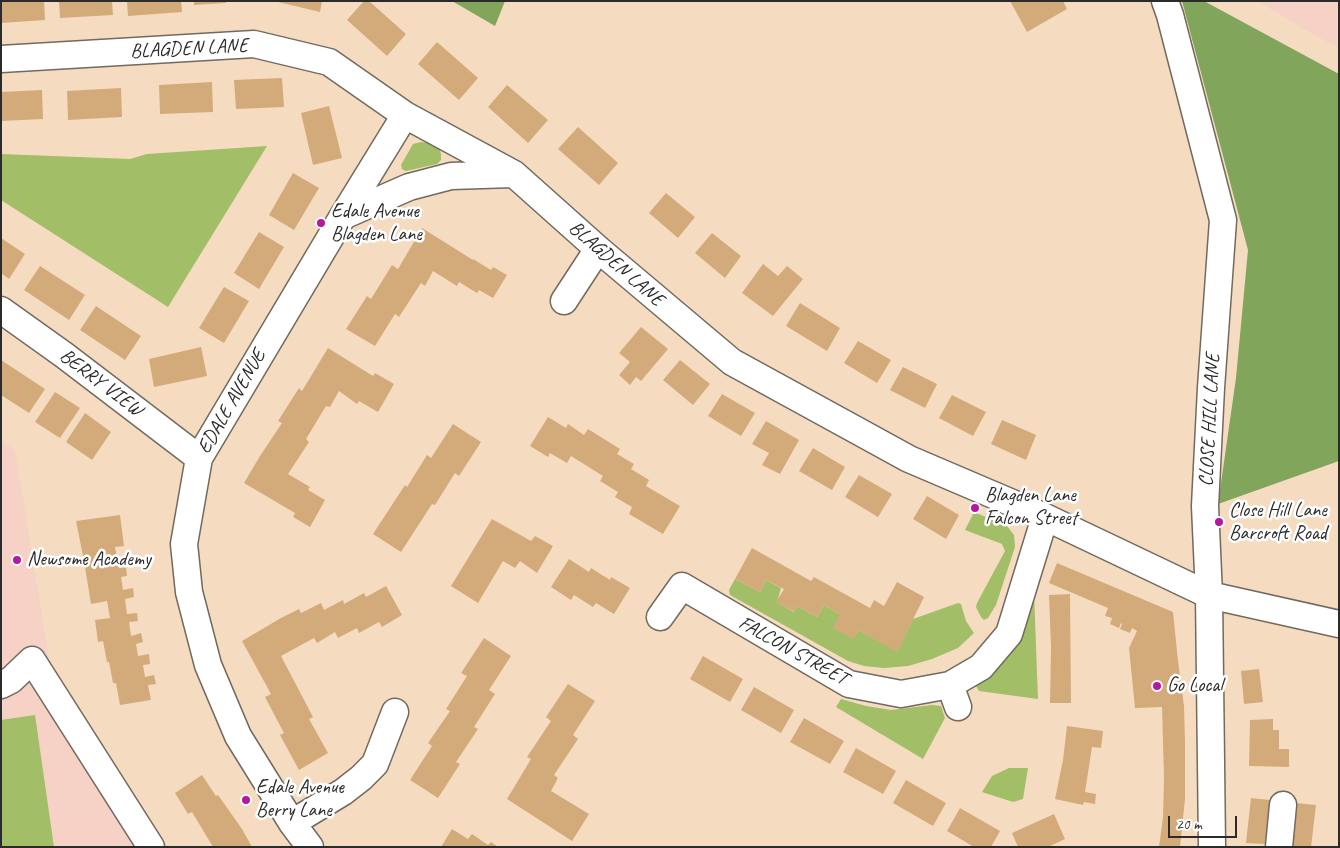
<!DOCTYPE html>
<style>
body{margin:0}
#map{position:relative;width:1340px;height:848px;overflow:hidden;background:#f5dcc0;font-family:Caveat,sans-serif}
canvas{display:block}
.frame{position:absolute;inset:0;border:2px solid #2b2b2b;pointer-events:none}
.scale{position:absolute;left:1168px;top:816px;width:69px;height:22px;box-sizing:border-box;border:2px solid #2b2b2b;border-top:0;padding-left:6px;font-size:15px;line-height:18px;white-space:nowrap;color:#2b2b2b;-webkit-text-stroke:4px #fff;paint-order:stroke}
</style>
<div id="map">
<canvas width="1340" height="848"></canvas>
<div class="frame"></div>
<div class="scale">20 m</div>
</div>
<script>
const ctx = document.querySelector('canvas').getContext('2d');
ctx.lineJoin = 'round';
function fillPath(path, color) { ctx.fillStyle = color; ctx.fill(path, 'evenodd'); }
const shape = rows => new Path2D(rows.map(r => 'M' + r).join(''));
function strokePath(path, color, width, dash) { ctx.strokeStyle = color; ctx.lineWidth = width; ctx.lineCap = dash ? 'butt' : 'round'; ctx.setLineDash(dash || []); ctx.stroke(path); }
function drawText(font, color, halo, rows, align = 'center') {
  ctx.font = font + ' Caveat,sans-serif'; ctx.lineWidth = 5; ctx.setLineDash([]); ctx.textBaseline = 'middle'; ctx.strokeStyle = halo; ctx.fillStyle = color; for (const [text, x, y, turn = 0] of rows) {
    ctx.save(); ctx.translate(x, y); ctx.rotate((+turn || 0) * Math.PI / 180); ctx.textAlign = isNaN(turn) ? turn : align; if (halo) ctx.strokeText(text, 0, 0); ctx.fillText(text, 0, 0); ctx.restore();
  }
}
const built = shape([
 [1257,1,1339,1,1339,48,1309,32],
 [1,441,15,450,51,670,151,847,1,847]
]);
const green = shape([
 [421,142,431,143,439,147,441,154,441,160,437,164,406,171,402,169,401,165,413,144],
 [267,146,168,307,1,200,1,154,130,159,147,154],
 [974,512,1007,526,1014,535,1015,547,996,605,988,618,984,620,981,617,976,607,977,603,1005,551,1002,544,965,530],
 [735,579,760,592,766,580,781,588,777,602,794,612,797,606,817,617,824,605,840,614,853,639,858,630,897,651,913,619,958,603,961,604,966,621,974,633,958,648,932,659,908,666,884,668,864,666,848,661,730,595,729,590],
 [1034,593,1038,699,979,691,976,686,980,680],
 [841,699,866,706,891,710,932,705,941,706,945,718,923,759,836,707],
 [35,715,54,847,1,847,1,720],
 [1009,768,1028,768,1023,799,1013,802,982,792,992,776]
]);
const forest = shape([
 [452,1,505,1,495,26],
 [1182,1,1204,1,1339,74,1339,461,1218,504,1236,378,1248,250]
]);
const building = shape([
 [1,1,44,1,45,20,1,23],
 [59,1,112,1,113,15,60,18],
 [127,1,181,1,182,12,128,16],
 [194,1,226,1,226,3,194,5],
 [274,1,322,1,320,12],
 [364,1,369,1,406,34,387,56,347,20],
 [1010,1,1063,1,1067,9,1027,32],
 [437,42,478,78,459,100,418,64],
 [282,78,284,107,236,109,234,80],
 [212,82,213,112,160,114,159,85],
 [507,85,548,120,528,143,488,107],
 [121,88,122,117,68,120,67,91],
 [42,90,43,119,1,121,1,92],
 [329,106,342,158,313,165,301,113],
 [578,127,618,163,599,185,558,149],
 [293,173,319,188,294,230,269,215],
 [666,193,695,217,678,238,649,213],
 [422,228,473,260,473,259,491,270,493,267,507,275,493,298,479,290,477,293,459,282,457,286,433,271,425,286,421,283,399,317,395,314,375,346,346,329,367,296,371,299,392,265,398,269],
 [259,232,284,247,259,289,234,273],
 [712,233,741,256,725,278,695,253],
 [1,238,25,254,9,279,1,273],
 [763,264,778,276,787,266,803,279,773,316,742,293],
 [40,266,85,295,69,320,24,290],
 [224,287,249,301,224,343,199,328],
 [800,303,840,328,827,351,786,326],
 [96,306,141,336,125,360,80,330],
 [641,327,668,349,641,381,636,377,630,385,619,375,630,362,619,353],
 [858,341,891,360,877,383,844,363],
 [201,347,207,376,154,387,149,359],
 [328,348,373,376,375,373,394,384,378,412,359,401,357,404,339,391,330,407,326,406,306,439,309,442,288,474,310,487,308,490,325,500,310,527,293,517,295,513,244,483,260,456,282,423,278,421,299,388,302,391],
 [1,360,45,389,29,413,1,395],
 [680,360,710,384,693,405,663,380],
 [903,367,937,384,925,408,890,390],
 [55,392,80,408,60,438,35,422],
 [722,394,755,413,741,436,708,416],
 [952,395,986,412,973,436,939,418],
 [85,413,111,432,92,460,66,442],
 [548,417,566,428,568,424,584,435,588,429,620,449,617,454,634,464,631,469,649,480,646,486,680,506,663,534,629,514,632,507,615,497,618,492,600,481,603,476,571,456,567,463,550,453,548,457,530,446],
 [1002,420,1036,435,1026,460,991,444],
 [766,421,799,440,780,474,762,465,769,453,752,444],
 [453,424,481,442,459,476,455,473,435,505,432,504,401,552,373,534,405,485,407,487,427,455,431,458],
 [813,448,845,467,832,490,799,471],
 [859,475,892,494,878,517,845,497],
 [927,496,959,515,946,539,913,519],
 [120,515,124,546,115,547,119,568,126,567,127,576,121,577,123,590,133,588,134,597,125,599,127,614,137,613,138,621,129,622,131,636,141,633,143,642,136,644,138,656,149,654,150,664,143,665,145,677,154,675,156,684,148,685,151,700,120,705,116,683,113,683,109,662,107,662,103,641,98,642,95,620,110,618,107,601,91,604,84,561,76,521],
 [492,519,531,541,535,536,553,546,537,573,520,561,515,568,503,561,478,603,451,586],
 [752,548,811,581,814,577,870,608,874,600,884,606,897,582,924,597,897,652,858,630,854,639,833,628,840,614,824,605,817,617,797,606,795,612,776,602,784,589,766,580,760,592,735,579],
 [569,559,589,572,591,568,610,580,611,577,630,588,614,614,596,603,593,607,574,595,571,600,551,587],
 [1057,563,1173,612,1178,661,1184,706,1185,742,1185,799,1180,847,1159,847,1163,817,1164,777,1162,707,1135,708,1129,648,1137,631,1132,628,1130,633,1120,629,1122,624,1121,623,1119,628,1110,624,1112,618,1105,616,1108,608,1049,583],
 [386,586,402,615,382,627,379,622,359,633,357,628,338,638,335,632,317,643,314,638,281,656,313,717,309,719,328,753,299,770,280,735,284,733,265,697,271,694,242,641,281,618,299,609,301,613,321,603,324,610,343,600,344,604,364,593,366,597],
 [1070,594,1071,703,1050,703,1051,647,1049,595],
 [484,638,511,656,489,690,495,694,474,727,478,729,456,762,460,764,438,798,410,780,432,746,428,743,450,711,446,709,467,676,461,673],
 [703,656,743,679,730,702,690,679],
 [1259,669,1263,702,1244,704,1241,671],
 [568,684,595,701,573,735,578,739,554,775,558,778,551,791,589,814,572,841,507,799,531,759,527,757,551,721,546,717],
 [754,687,794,710,781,733,741,710],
 [804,718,844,741,830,764,790,742],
 [1273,719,1273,730,1279,730,1279,749,1289,749,1289,767,1249,766,1250,720],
 [1067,726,1103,731,1101,748,1092,747,1085,792,1096,794,1095,804,1084,802,1083,805,1055,799,1063,760],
 [856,748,896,771,883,794,843,772],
 [202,775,216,796,218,795,242,829,252,847,213,847,192,812,188,814,175,793],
 [906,780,946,803,933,826,893,803],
 [1251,798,1270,800,1265,844,1246,843],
 [1296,803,1316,805,1311,847,1292,847],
 [960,808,1000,831,991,847,974,847,947,831],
 [1054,814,1065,839,1048,847,1018,847,1012,833],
 [452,829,468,839,472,834,488,845,491,842,498,847,441,847]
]);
const minor = shape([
 [1165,1,1170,15,1223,220,1211,388,1205,506,1209,595,1212,847],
 [1,59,254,44,329,62,405,115,514,174,598,249,732,362,909,459,1045,517,1209,595,1339,624],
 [343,216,409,187,451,176,513,174],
 [564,301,598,249],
 [1,310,64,355,199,458],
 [660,617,682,586,849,684,901,694,950,685,981,667,1009,634,1045,517],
 [1,685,11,680,32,660,151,847],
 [950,685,958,707],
 [292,823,343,792,361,778,375,764,395,712],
 [310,847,292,823,238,736,208,665,189,592,184,544,199,458,343,216,405,115],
 [1279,847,1283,805]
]);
const markers = [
 [321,223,5,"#b5179e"],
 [975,508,5,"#b5179e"],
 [1219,522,5,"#b5179e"],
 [17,560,5,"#b5179e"],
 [1157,686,5,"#b5179e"],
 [246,800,5,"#b5179e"]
];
const streetNames = [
 ["BLAGDEN LANE",189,49,-3],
 ["BLAGDEN LANE",616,264,41],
 ["BERRY VIEW",101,383,37],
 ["EDALE AVENUE",232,402,-60],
 ["CLOSE HILL LANE",1210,420,-87],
 ["FALCON STREET",793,651,29]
];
const poiNames = [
 ["Edale Avenue",331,212],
 ["Blagden Lane",331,235],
 ["Blagden Lane",985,496],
 ["Falcon Street",985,519],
 ["Close Hill Lane",1229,511],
 ["Barcroft Road",1229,534],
 ["Newsome Academy",27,560],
 ["Go Local",1167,686],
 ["Edale Avenue",256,788],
 ["Berry Lane",256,811]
];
fillPath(built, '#f6d1c5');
fillPath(green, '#a2be66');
fillPath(forest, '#81a55b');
fillPath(building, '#d3ab7a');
strokePath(minor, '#72695f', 29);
strokePath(minor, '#fff', 26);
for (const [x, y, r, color] of markers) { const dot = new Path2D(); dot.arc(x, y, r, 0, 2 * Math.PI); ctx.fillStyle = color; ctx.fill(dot); strokePath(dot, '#fff', 2); }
drawText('20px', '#2b2b2b', '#fff', streetNames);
drawText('20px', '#2b2b2b', '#fff', poiNames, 'left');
</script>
